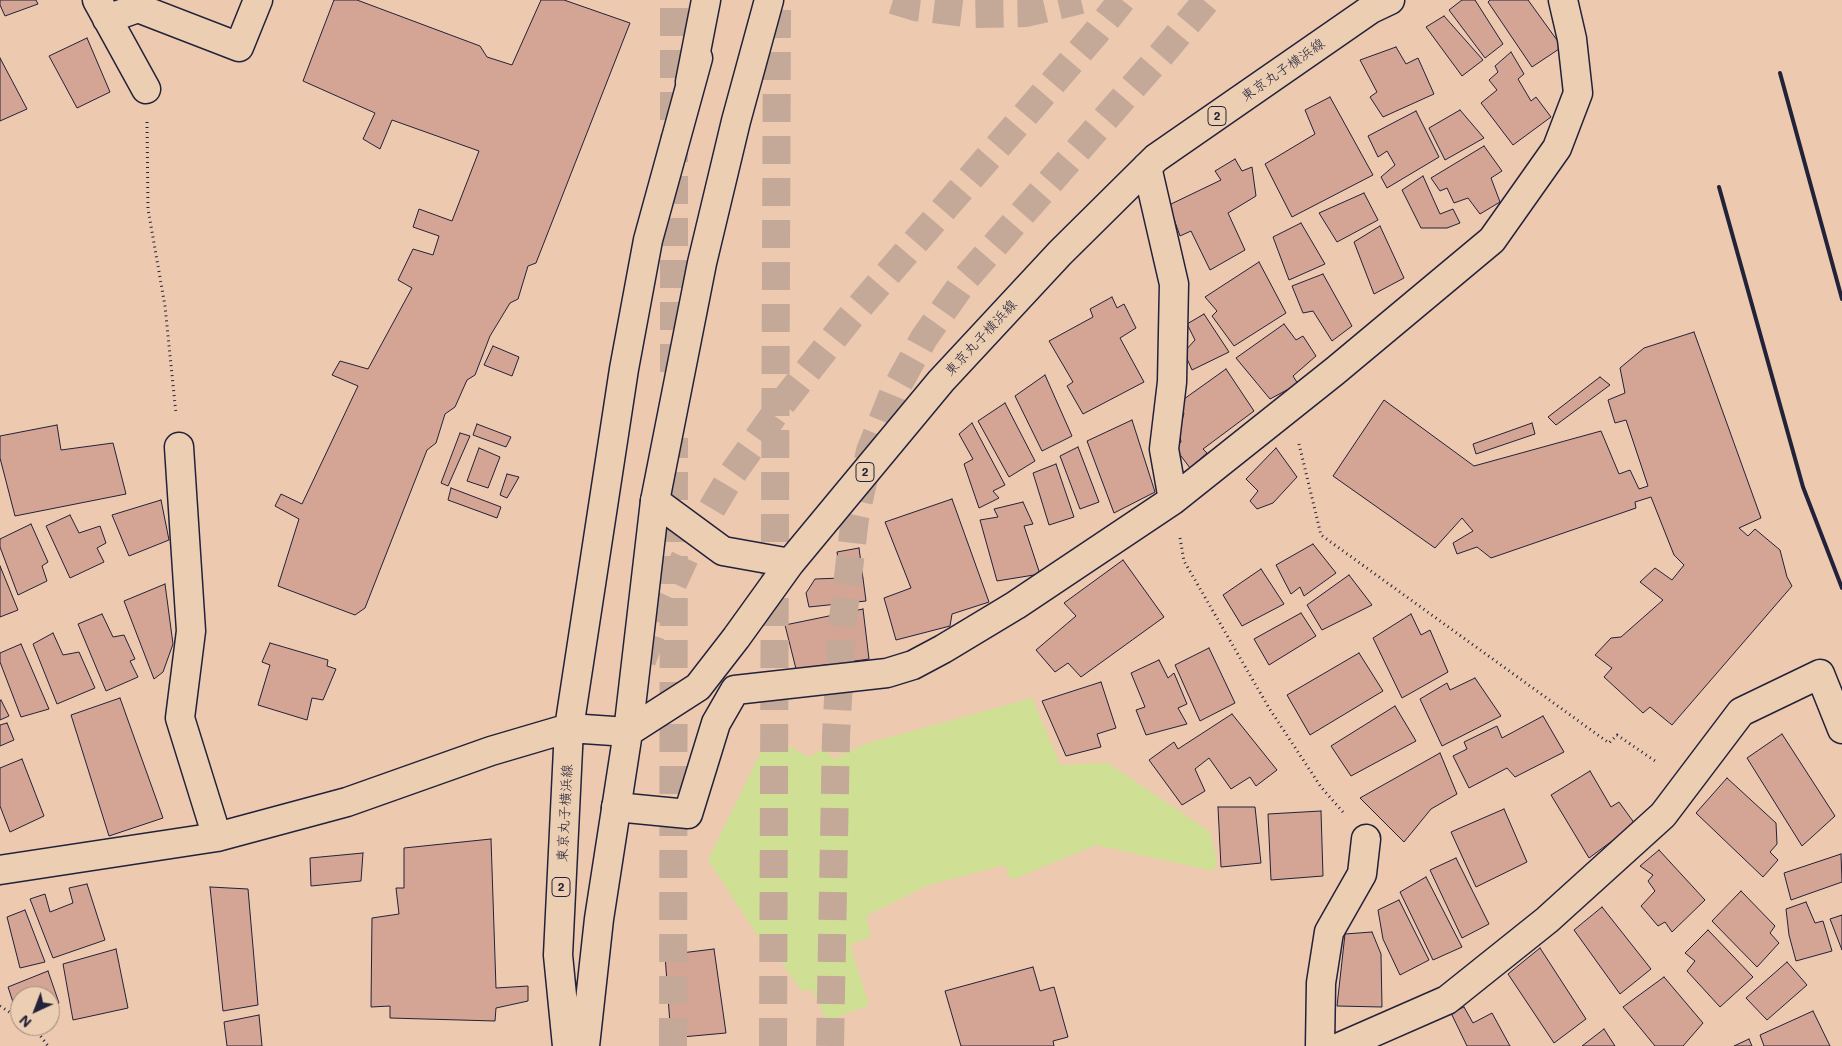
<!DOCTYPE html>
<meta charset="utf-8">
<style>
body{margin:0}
#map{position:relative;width:1842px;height:1046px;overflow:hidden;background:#ecc9af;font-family:Mali,sans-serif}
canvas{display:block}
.north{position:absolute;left:10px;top:986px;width:50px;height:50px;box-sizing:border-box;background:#ecceb2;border:1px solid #9b8982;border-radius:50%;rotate:223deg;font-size:14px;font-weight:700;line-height:20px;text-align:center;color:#22223b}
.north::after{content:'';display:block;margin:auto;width:18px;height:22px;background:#22223b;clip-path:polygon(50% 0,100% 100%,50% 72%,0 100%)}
</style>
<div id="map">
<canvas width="1842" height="1046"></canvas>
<div class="north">N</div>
</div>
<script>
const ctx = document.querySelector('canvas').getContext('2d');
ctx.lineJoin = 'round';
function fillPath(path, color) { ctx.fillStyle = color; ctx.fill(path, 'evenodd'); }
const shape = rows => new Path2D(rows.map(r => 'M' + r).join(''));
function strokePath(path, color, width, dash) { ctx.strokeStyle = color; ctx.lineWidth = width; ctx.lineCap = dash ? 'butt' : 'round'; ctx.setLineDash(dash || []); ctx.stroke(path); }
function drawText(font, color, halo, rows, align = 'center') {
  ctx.font = font + ' Mali,"Klee One",sans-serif'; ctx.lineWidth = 4; ctx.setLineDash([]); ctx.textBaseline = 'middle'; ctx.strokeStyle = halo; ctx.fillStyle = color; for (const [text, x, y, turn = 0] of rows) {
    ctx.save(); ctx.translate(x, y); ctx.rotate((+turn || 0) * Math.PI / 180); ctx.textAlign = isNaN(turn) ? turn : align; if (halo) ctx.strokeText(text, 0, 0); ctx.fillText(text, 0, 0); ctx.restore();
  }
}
const green = shape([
 [1032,698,1060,765,1108,763,1210,832,1217,860,1213,871,1096,845,1011,880,1004,865,926,886,866,916,871,936,850,945,869,1005,827,1021,812,989,802,991,774,952,767,950,708,860,769,735,809,757,824,748,833,759,865,744]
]);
const building = shape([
 [0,0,36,0,38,4,5,16,0,5,0,0],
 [334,0,357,0,480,46,487,57,512,65,541,0,564,0,630,23,536,263,528,266,518,299,510,303,490,336,475,375,467,380,455,407,445,414,436,443,427,450,365,608,355,615,278,586,299,519,275,506,281,494,302,504,358,386,332,375,340,361,368,369,412,288,398,280,413,249,433,255,439,236,413,227,419,209,452,221,479,151,392,120,380,149,363,139,375,113,303,81,334,0],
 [1462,0,1475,0,1503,44,1485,58,1449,10,1462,0],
 [1490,0,1528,0,1562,47,1532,67,1488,2,1490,0],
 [1444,16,1483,60,1462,76,1426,27,1444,16],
 [87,38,110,92,77,108,49,56,87,38],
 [1396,47,1406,64,1418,58,1434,94,1383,117,1370,97,1377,92,1360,60,1396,47],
 [1511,52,1524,74,1518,79,1531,101,1536,97,1551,117,1513,145,1481,103,1497,90,1489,80,1498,72,1495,66,1511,52],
 [0,58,27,109,0,121,0,58],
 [1330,97,1373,175,1292,217,1265,164,1315,134,1305,110,1330,97],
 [1460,110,1484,138,1445,160,1429,128,1460,110],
 [1416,111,1439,157,1387,188,1381,177,1395,165,1387,151,1378,157,1368,136,1416,111],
 [1484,146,1502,171,1491,178,1500,202,1480,214,1468,198,1454,203,1447,188,1440,191,1431,178,1484,146],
 [1235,159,1242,171,1252,167,1256,196,1228,213,1245,250,1210,270,1191,231,1180,236,1169,205,1221,180,1215,171,1235,159],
 [1423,176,1440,214,1453,209,1460,223,1447,228,1421,228,1402,190,1423,176],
 [1364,193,1378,220,1337,242,1319,213,1364,193],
 [1301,223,1325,264,1289,280,1273,237,1301,223],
 [1380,226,1404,278,1374,294,1354,242,1380,226],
 [1259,262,1286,313,1234,346,1212,316,1217,311,1205,297,1259,262],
 [1323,274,1352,326,1332,341,1313,311,1303,313,1292,286,1323,274],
 [1112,297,1117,308,1124,304,1136,328,1120,338,1144,382,1083,414,1067,386,1073,382,1049,341,1093,317,1090,309,1112,297],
 [1204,314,1229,352,1192,370,1184,352,1195,340,1187,324,1204,314],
 [1284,324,1296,340,1303,336,1316,356,1293,376,1298,384,1270,399,1236,358,1284,324],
 [1694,332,1761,518,1739,528,1748,536,1755,529,1780,550,1787,577,1792,586,1672,725,1650,707,1643,713,1604,677,1612,668,1595,655,1611,638,1621,637,1663,600,1640,582,1655,568,1672,580,1684,565,1674,555,1651,497,1635,502,1636,508,1491,558,1477,547,1457,554,1453,543,1473,531,1462,518,1435,548,1333,476,1384,400,1474,466,1601,431,1619,474,1630,470,1639,489,1648,486,1626,420,1615,423,1608,400,1625,393,1620,368,1644,348,1694,332],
 [493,346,519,357,512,376,484,365,493,346],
 [1226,369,1254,411,1203,449,1207,453,1190,468,1175,448,1181,442,1179,431,1184,413,1177,404,1226,369],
 [1045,375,1072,436,1042,451,1015,396,1045,375],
 [1600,377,1610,385,1556,425,1548,417,1600,377],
 [1005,403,1035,461,1009,477,978,421,1005,403],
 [1132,420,1155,492,1114,513,1087,441,1132,420],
 [972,423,1005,485,993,491,999,498,979,508,964,464,973,459,959,434,972,423],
 [1532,423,1535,434,1476,454,1473,444,1532,423],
 [477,424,511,437,506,447,473,435,477,424],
 [57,425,61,450,113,443,126,494,15,516,0,458,0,436,57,425],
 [460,433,470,436,448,486,441,483,460,433],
 [1078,447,1099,502,1080,509,1060,456,1078,447],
 [479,448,500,457,488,488,467,481,479,448],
 [1276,448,1297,477,1273,503,1257,509,1250,501,1258,491,1246,479,1276,448],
 [1056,464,1074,517,1049,525,1033,473,1056,464],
 [507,474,519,477,507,498,500,495,507,474],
 [451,488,501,507,497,518,448,500,451,488],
 [952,499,989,602,952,614,950,626,896,640,884,598,911,588,885,522,952,499],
 [161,500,169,540,129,556,112,515,161,500],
 [1023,502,1033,524,1024,526,1040,574,997,581,980,520,998,517,994,509,1023,502],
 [70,515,79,533,100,526,106,543,97,548,104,562,70,578,46,526,70,515],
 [31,524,48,562,42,566,47,581,18,595,0,547,0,539,31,524],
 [1313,544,1336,573,1304,596,1300,587,1291,594,1276,565,1313,544],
 [859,548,866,601,809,607,806,593,815,579,841,578,837,552,859,548],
 [1123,560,1164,617,1081,677,1068,663,1055,672,1036,650,1076,616,1064,603,1123,560],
 [0,566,18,610,0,617,0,566],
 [1261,569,1284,604,1242,626,1223,595,1261,569],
 [1349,575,1372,605,1322,630,1307,605,1349,575],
 [165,584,173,644,163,672,154,679,124,601,165,584],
 [863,609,869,659,796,669,785,625,863,609],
 [1301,613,1316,636,1269,665,1254,639,1301,613],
 [102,614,113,637,124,635,135,659,130,661,138,677,106,691,78,624,102,614],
 [1411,614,1421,635,1430,630,1448,672,1402,698,1373,638,1411,614],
 [53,633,63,655,79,652,95,688,57,704,33,644,53,633],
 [270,643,328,660,327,666,336,669,323,700,312,698,307,720,258,705,270,665,262,662,270,643],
 [21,644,49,709,21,717,0,662,0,653,21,644],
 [1209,648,1235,703,1200,721,1175,665,1209,648],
 [1359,653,1383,691,1310,735,1287,695,1359,653],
 [1159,660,1168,678,1174,673,1187,704,1178,708,1187,724,1146,735,1136,710,1145,707,1131,673,1159,660],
 [1475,678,1501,716,1442,746,1420,699,1447,683,1450,690,1475,678],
 [1101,682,1116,728,1097,734,1101,747,1066,756,1042,701,1101,682],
 [120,698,163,818,109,836,71,715,120,698],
 [1,700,9,716,0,720,0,701,1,700],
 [1395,706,1416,741,1351,776,1331,746,1395,706],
 [1232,714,1277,770,1256,786,1250,777,1231,789,1209,758,1195,769,1205,791,1182,805,1149,760,1174,742,1178,749,1232,714],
 [1543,716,1564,752,1515,777,1507,768,1469,788,1453,756,1467,749,1464,742,1497,726,1502,738,1543,716],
 [7,723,14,740,0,746,0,725,7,723],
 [1782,734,1835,816,1802,846,1747,758,1782,734],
 [1440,753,1457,794,1431,809,1404,842,1360,798,1440,753],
 [22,759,44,816,10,832,0,806,0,768,22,759],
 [1590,771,1611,807,1619,802,1635,824,1589,858,1551,795,1590,771],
 [1727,778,1776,823,1777,844,1770,852,1778,860,1763,877,1696,813,1727,778],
 [1218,807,1255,807,1261,863,1221,867,1218,807],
 [1504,809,1527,862,1476,887,1451,832,1504,809],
 [1321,811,1323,876,1271,880,1268,814,1321,811],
 [491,839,496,988,528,986,528,1001,496,1008,495,1021,390,1018,390,1006,371,1007,372,918,399,914,396,888,404,888,404,848,491,839],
 [1659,850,1705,900,1672,932,1665,922,1658,926,1641,906,1655,891,1648,881,1653,875,1640,866,1659,850],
 [363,853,361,881,311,886,310,858,363,853],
 [1841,854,1842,882,1791,900,1784,873,1841,854],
 [1456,858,1489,924,1462,938,1430,870,1456,858],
 [1426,877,1462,947,1433,960,1400,892,1426,877],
 [87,884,105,940,53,958,30,899,45,894,50,912,73,903,69,888,87,884],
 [210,887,248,889,258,1005,223,1011,210,887],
 [1741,891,1775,926,1770,933,1779,943,1757,967,1712,921,1741,891],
 [1399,900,1429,960,1400,975,1383,939,1378,910,1399,900],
 [1806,902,1815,923,1823,921,1832,951,1796,961,1789,935,1786,909,1806,902],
 [1602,907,1651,969,1620,994,1574,930,1602,907],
 [25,910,45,962,20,968,7,917,25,910],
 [1842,915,1842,950,1830,919,1842,915],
 [1708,930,1753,977,1720,1007,1687,971,1695,961,1685,953,1708,930],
 [1372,932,1381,954,1382,1007,1337,1006,1345,934,1372,932],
 [1540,948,1586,1019,1554,1043,1508,974,1540,948],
 [116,949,128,1008,73,1020,63,964,116,949],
 [714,949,726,1033,671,1038,665,955,714,949],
 [1787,962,1807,985,1767,1020,1746,998,1787,962],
 [1033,967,1040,991,1054,987,1068,1037,1053,1041,1054,1046,961,1046,945,991,1033,967],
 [48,971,59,1003,50,1006,50,996,20,996,20,1009,14,1005,8,987,48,971],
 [1664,977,1703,1023,1683,1046,1655,1046,1623,1007,1664,977],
 [1464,1007,1473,1023,1492,1013,1510,1046,1467,1046,1451,1013,1464,1007],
 [1813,1011,1830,1046,1764,1046,1760,1035,1813,1011],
 [259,1015,262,1046,227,1046,224,1022,259,1015],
 [1604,1029,1615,1046,1582,1046,1604,1029],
 [1749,1039,1752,1046,1734,1046,1749,1039]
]);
const highwayTunnel = shape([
 [893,0,916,7,972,14,1026,13,1081,0],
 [674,372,674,0],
 [642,661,657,618,692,542,733,473,784,401,848,320,1095,34,1122,0],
 [673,1046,674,438],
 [773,1046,777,0],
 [830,1046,836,736,842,627,855,518,870,451,893,394,924,338,967,277,1161,55,1207,0]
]);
const path = shape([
 [147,122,148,209,165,306,176,414],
 [1299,444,1321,535,1609,743,1617,735,1658,763],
 [1180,538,1184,561,1269,708,1321,787,1343,812],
 [0,1006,20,1019],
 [30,1026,36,1030,48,1046]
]);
const minor = shape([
 [97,0,146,89],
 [107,19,138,8,239,47,258,0],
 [1147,167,1174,284,1172,382,1164,449,1173,500],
 [179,447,191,631,180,718,217,837],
 [628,732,655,501,702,263,736,121,769,0],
 [616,807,688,814,716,723,735,690,887,673,913,665,943,649,1016,605,1173,500,1335,371,1492,240,1557,148,1578,93,1572,39,1563,0],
 [0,870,217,837,347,802,491,751,569,728,624,369,648,240,698,58],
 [1320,1046,1321,983,1329,932,1362,874,1366,839],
 [1342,1046,1447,1000,1547,920,1663,815,1741,712,1820,674,1842,729]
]);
const major = shape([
 [655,501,723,551,790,563],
 [567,1046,558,955,569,728,628,732,698,687,736,638,790,563,848,493,941,381,1060,253,1156,158,1371,9,1390,0],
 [585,1046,599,919,628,732]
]);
const highway = shape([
 [690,82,706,0]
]);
const rail = shape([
 [1780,73,1842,299],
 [1719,187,1803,487,1842,588]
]);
const shields = [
 [1217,116,18],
 [865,472,18],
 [561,887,18]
];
const shieldNames = [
 ["2",1217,116],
 ["2",865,472],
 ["2",561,887]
];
const streetNames = [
 ["東京丸子横浜線",1283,70,-35],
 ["東京丸子横浜線",981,338,-47],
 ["東京丸子横浜線",565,813,-87]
];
fillPath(green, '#cfe094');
fillPath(building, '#d4a495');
strokePath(building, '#22223b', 1);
strokePath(highwayTunnel, '#c4a898', 28, [28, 14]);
strokePath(minor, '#22223b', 31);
strokePath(major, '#22223b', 31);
strokePath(highway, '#22223b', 31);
strokePath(path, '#22223b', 3, [1, 4]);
strokePath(minor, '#ecceb2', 28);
strokePath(major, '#ecceb2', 28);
strokePath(highway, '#ecceb2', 28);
strokePath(rail, '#22223b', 4);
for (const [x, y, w] of shields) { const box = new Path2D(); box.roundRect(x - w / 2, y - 9.5, w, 19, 4); ctx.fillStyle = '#ecceb2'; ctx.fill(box); strokePath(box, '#22223b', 1); }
drawText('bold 12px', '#22223b', null, shieldNames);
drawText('14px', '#22223b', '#ecceb2', streetNames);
</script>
